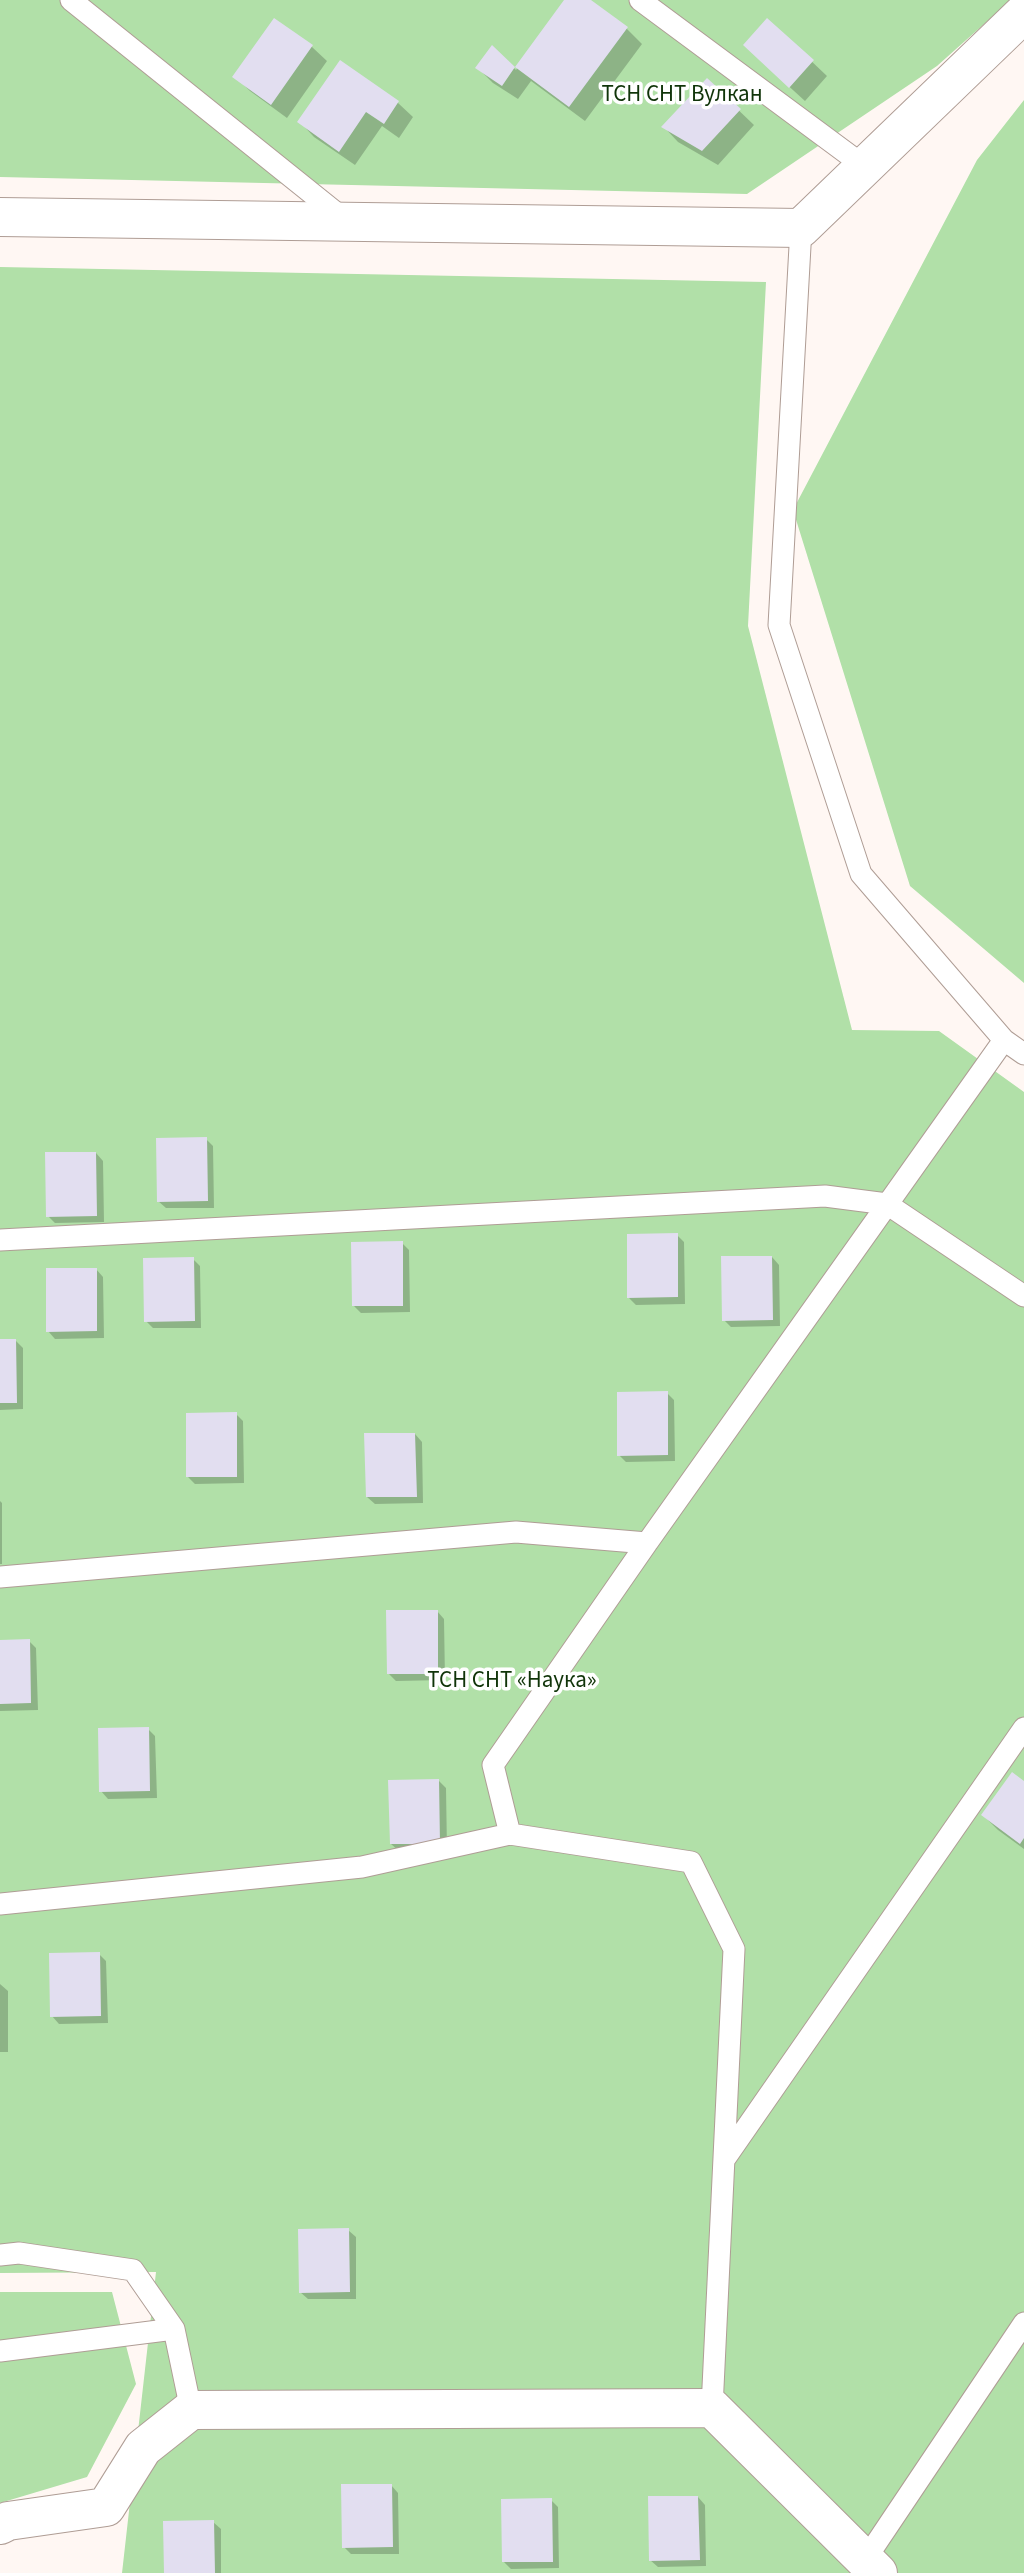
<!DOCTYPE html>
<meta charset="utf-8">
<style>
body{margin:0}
canvas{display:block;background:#fff7f3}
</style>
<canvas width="1024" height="2573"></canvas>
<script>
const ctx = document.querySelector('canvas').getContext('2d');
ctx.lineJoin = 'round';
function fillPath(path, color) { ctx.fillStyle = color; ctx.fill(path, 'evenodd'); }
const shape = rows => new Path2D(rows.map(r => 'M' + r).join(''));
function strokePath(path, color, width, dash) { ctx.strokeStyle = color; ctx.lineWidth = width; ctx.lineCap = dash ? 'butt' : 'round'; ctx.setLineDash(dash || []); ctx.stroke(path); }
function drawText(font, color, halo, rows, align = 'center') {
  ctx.font = font + ' "Source Sans 3",sans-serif'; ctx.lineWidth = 7; ctx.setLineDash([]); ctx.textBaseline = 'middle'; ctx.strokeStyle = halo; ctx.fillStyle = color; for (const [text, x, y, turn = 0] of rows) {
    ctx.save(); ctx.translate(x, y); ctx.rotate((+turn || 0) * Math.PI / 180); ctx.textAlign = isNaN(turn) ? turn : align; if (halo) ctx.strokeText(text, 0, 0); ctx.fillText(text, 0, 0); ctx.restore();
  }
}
const green = shape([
 [0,0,1011,0,937,66,747,194,0,177],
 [1024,100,1024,983,910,886,793,510,977,160],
 [0,267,766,282,748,626,852,1030,939,1031,1024,1092,1024,2573,122,2573,156,2272,0,2273],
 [0,2292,112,2292,136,2384,87,2477,0,2503]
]);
const shadow = shape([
 [567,0,588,0,627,29,642,44,585,121,531,81,518,99,493,83,478,68,492,47,516,70],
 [275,20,312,47,327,61,287,118,250,91,235,76],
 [768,20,827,76,805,101,760,60],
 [340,63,398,103,413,117,399,138,382,126,355,165,314,137,300,122],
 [707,80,754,125,718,165,678,142,664,127],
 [206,1139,213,1146,214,1208,166,1208,158,1201],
 [96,1153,103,1161,104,1222,55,1223,48,1216],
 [677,1235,684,1242,685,1304,636,1305,629,1298],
 [402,1243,409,1250,410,1312,361,1313,354,1306],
 [772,1257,779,1265,780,1326,731,1327,724,1320],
 [193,1259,200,1266,201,1328,153,1328,146,1321],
 [96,1269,103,1277,104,1338,55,1339,48,1331],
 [0,1341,16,1341,23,1348,23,1409,0,1410],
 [667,1393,674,1400,675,1461,626,1462,619,1455],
 [236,1414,243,1421,244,1483,195,1484,188,1477],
 [415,1434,422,1442,423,1503,375,1504,367,1497],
 [0,1501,2,1503,2,1564,0,1564],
 [437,1611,444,1619,445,1680,396,1681,389,1674],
 [0,1641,29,1641,36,1648,38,1710,0,1711],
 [148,1729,155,1736,157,1798,108,1799,101,1791],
 [439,1781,446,1788,447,1850,399,1851,391,1844],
 [1024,1783,1024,1849,998,1830,983,1815],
 [99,1954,106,1961,108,2023,59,2024,52,2016],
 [0,1984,8,1991,8,2052,0,2052],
 [348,2230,356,2237,356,2299,308,2299,300,2292],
 [391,2485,398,2493,399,2554,351,2554,344,2547],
 [698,2497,705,2505,706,2566,658,2567,650,2560],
 [551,2500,558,2507,559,2568,511,2569,504,2562],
 [213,2522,221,2529,221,2573,166,2573]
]);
const building = shape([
 [564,0,591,0,628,27,569,107,515,67],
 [274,18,313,45,271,105,232,77],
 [767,18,814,60,789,88,743,45],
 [492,45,515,67,502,86,475,68],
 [340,60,399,101,384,124,366,112,339,152,297,122],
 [707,78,741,109,702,151,661,127],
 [207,1137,208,1201,157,1202,156,1138],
 [45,1152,96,1152,97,1216,46,1217],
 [678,1233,678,1297,627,1298,627,1234],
 [403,1241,403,1306,352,1306,351,1242],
 [721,1256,772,1256,773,1320,722,1321],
 [194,1257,195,1321,144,1322,143,1258],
 [46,1268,97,1268,97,1331,46,1332],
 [0,1339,16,1339,17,1403,0,1403],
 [668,1391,668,1455,617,1456,617,1392],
 [237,1412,237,1477,186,1477,186,1413],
 [364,1433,415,1433,417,1497,366,1497],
 [386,1610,438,1610,438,1674,387,1674],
 [30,1639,31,1703,0,1704,0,1640],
 [149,1727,150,1791,99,1792,98,1728],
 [1012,1772,1024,1781,1024,1838,1020,1844,981,1815],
 [439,1779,440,1844,390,1844,388,1780],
 [100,1952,101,2016,50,2017,49,1953],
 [349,2228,350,2292,299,2293,298,2229],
 [341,2484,392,2484,393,2547,342,2548],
 [648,2496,698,2496,700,2560,649,2561],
 [552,2498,553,2562,502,2562,501,2499],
 [214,2520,215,2573,164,2573,163,2521]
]);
const service = shape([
 [71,0,345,220],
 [640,0,864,166],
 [801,228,779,625,861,874,1004,1040,1024,1054],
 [0,1240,825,1196,887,1204,1024,1296],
 [0,1577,516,1532,647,1543],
 [0,1904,362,1867,510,1834],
 [724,2160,1024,1728],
 [0,2255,19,2253,133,2270,174,2329,191,2410],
 [0,2351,174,2329],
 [712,2408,734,1949,691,1862,510,1834,493,1765,647,1543,1004,1040],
 [865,2560,1024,2323]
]);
const minor = shape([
 [0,217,801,228,1024,13],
 [0,2525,8,2521,106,2507,143,2448,191,2410,712,2408,878,2573]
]);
const parkNames = [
 ["ТСН СНТ Вулкан",682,96],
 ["ТСН СНТ «Наука»",512,1682]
];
fillPath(green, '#b1e0a8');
fillPath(shadow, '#0003');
fillPath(building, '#e2def0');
strokePath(service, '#af9d95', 23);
strokePath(minor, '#af9d95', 40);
strokePath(service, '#fff', 21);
strokePath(minor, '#fff', 38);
drawText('23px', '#103409', '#fff', parkNames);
</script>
